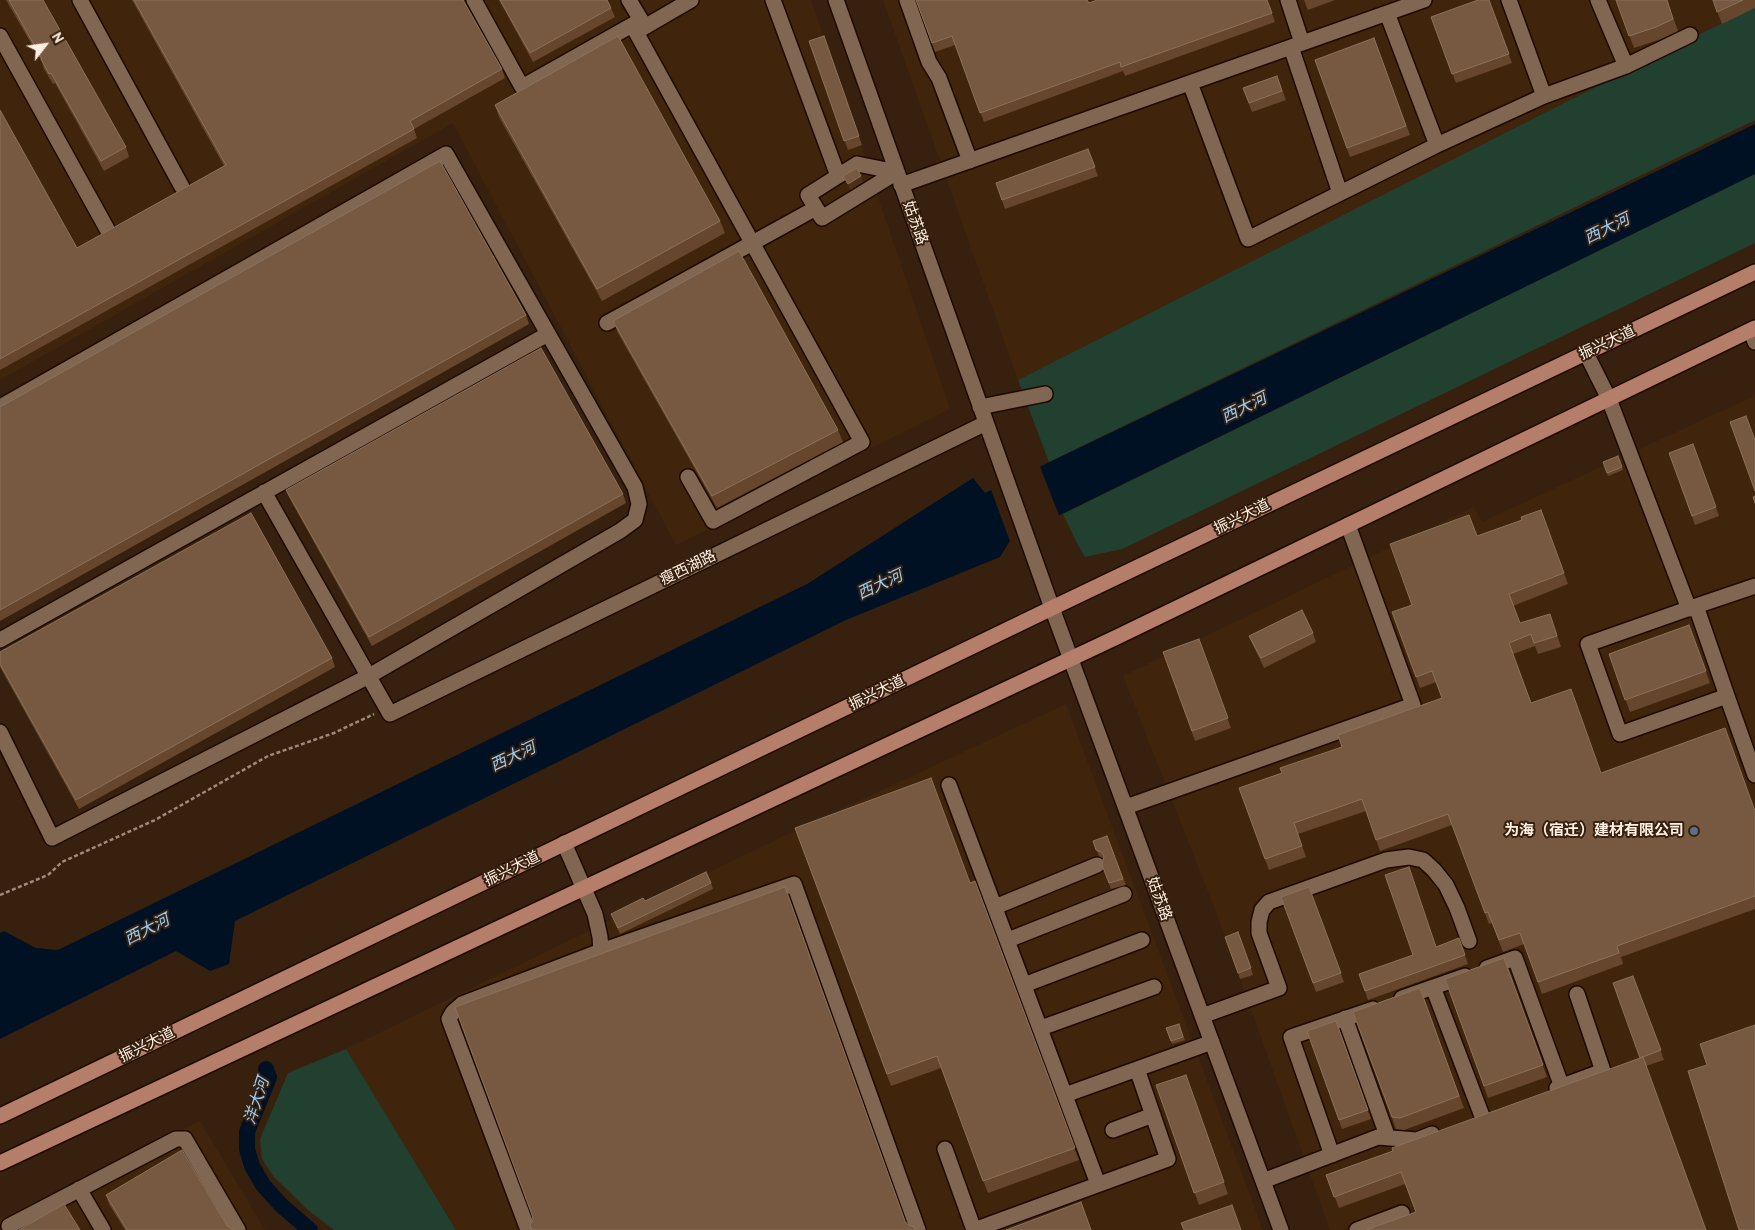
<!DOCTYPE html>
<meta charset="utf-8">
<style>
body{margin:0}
#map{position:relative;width:1755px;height:1230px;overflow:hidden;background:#37210e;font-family:"PT Sans",sans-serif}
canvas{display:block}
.north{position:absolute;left:20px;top:20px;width:50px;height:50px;-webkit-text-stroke:4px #37210e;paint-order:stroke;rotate:60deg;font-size:14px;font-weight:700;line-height:20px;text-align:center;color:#fff0e4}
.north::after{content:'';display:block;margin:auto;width:18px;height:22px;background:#fff0e4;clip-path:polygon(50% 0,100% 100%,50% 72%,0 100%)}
</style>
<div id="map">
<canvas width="1755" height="1230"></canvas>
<div class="north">N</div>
</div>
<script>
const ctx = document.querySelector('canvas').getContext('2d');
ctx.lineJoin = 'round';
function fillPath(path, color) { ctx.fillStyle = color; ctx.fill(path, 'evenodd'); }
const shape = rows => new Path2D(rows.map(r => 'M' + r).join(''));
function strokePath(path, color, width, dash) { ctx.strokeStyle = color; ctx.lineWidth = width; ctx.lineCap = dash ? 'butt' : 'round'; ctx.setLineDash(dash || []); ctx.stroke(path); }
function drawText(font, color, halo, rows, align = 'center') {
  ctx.font = font + ' "PT Sans","Noto Sans SC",sans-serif'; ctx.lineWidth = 4; ctx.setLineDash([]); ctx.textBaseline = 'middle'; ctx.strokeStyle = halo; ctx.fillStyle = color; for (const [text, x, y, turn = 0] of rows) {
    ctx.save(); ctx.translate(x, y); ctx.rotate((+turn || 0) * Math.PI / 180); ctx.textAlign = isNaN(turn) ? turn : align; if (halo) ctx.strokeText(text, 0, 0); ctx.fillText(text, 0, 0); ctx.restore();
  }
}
const built = shape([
 [0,0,811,0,950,409,676,545,453,123,0,380],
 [883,0,1755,0,1755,8,1708,30,1018,380],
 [1755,392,1755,1230,1330,1230,1218,917,1123,676,1474,507,1482,522,1754,396],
 [1066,704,1263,1230,456,1230,346,1049,784,836],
 [200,1121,265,1230,0,1230,0,1219]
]);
const green = shape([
 [1755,8,1755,120,1049,462,1018,380,1708,30],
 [1755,174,1755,243,1122,549,1085,557,1077,543,1063,514],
 [346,1049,456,1230,334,1230,308,1210,274,1177,262,1159,260,1139,288,1073]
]);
const water = shape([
 [1755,124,1755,174,1011,539,1000,557,846,620,235,921,229,964,210,971,176,951,0,1039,0,933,4,931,36,948,58,950,807,584,973,478,985,493]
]);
const pier = shape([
 [1039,464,1060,518,1013,541,1011,544,990,487]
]);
const canal = shape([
 [266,1069,269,1077,247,1132,247,1149,252,1166,263,1185,282,1206,310,1230]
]);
const path = shape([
 [0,895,48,875,62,862,155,820,268,756,334,733,374,714]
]);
const minor = shape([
 [80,0,182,187],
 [474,0,522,87,641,20,629,0],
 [773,0,838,176],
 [836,0,1052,608,1281,1230],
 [907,0,929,62,939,78,970,161],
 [1288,0,1302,43],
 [1598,0,1626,66],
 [1387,13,1437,145],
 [0,36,107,229],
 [1291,47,1340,193],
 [1190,83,1248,239,1437,145,1544,96,1509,0],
 [1544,96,1626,66,1690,35],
 [857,164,897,172,822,218,808,195,857,164],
 [901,185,1424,0],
 [607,323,816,208],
 [1751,330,1755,342],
 [1586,353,1609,399,1689,609],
 [0,407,446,154,635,487,639,504,635,520,620,531,369,676,52,838,0,732],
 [980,407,1045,394],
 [688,477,713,521,862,442,636,32,691,0],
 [264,492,390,714,986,423],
 [1696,606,1727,696,1620,734,1588,644,1696,606,1755,586],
 [0,640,548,334],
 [1727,696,1755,775],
 [949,785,1098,1184],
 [1126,807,1413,705,1348,525],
 [564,843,595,914,600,937,601,951],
 [995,907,1097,865],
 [1008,940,1124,894],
 [1487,968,1515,958,1562,1087],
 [1024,985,1142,940],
 [1433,987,1482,1116],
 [1402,998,1465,976],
 [1202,1016,1279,988,1259,933,1259,922,1262,910,1269,902,1386,860,1409,857,1423,860,1434,870,1446,885,1457,908,1469,941],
 [1345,1018,1388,1138],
 [1041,1028,1154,987],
 [1557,1088,1603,1071,1577,994],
 [1065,1095,1212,1042],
 [1113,1130,1153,1115],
 [945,1149,974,1230],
 [1332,1155,1291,1037,1373,1009],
 [1263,1181,1378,1137,1417,1140,1432,1134],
 [79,1189,103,1230],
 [9,1226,176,1139,185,1139,238,1230],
 [528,1230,449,1019,453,1012,462,1004,601,951,794,884,918,1230],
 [974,1230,1168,1159,1137,1069],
 [1357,1230,1402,1213]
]);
const major = shape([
 [0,1116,1052,608,1755,272],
 [0,1163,1117,637,1755,328]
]);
const wall = shape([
 [6,0,43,0,126,147,129,157,104,171,55,83,53,84,44,69,42,62],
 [132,0,463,0,502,69,505,78,414,129,417,138,0,370,0,110,77,248,224,166],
 [499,0,607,0,611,8,615,17,533,62],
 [916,0,1089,3,1267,0,1275,22,1125,76,1123,71,984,122,955,45,935,52],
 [1304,0,1335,0,1308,10],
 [1489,0,1512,63,1456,83,1431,17],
 [1616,0,1667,0,1678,31,1661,39,1634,48],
 [1713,0,1755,0,1755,8,1722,24],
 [824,36,862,145,848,150,809,41],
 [1374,38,1410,135,1350,157,1315,60],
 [1277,76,1286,100,1252,112,1243,88],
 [495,105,720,221,725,233,602,301,499,117],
 [1088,149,1098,176,1005,209,996,183],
 [526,315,529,324,0,621,0,407],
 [613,321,838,430,843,442,717,508,618,333],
 [1693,444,1719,516,1695,525,1669,453],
 [1618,456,1623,470,1608,476,1603,462],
 [286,490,623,494,626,503,372,646,290,499],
 [1541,510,1568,584,1513,606,1520,623,1554,625,1561,647,1538,654,1535,646,1513,654,1531,703,1601,773,1755,811,1755,909,1621,957,1623,964,1542,994,1524,944,1503,952,1492,923,1489,924,1452,825,1380,851,1366,811,1298,834,1306,857,1269,870,1239,788,1282,773,1342,747,1442,698,1436,682,1420,688,1392,612,1412,605,1477,536,1522,520],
 [1689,625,1710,683,1630,712,1609,654],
 [1313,633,1316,642,1264,668,1253,645,1249,636],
 [1199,639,1231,728,1195,741,1163,652],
 [0,652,332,658,335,667,79,809,0,667],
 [795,828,970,883,1079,1160,988,1193,941,1068,891,1086],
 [1107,836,1126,885,1111,889,1102,865,1103,858,1099,856,1093,841],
 [711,883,713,889,620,934,611,914,645,901],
 [1309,887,1344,982,1316,992,1281,897],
 [1238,932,1253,975,1240,979,1238,973],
 [1459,938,1468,964,1368,1000,1359,974,1437,947],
 [1504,958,1547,1077,1488,1098,1445,979],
 [1633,976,1664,1060,1646,1066,1416,1212,1405,1184,1339,1208,1326,1175,1393,1151,1640,1058],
 [1420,988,1464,1108,1404,1130,1396,1129,1353,1012],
 [1336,1021,1371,1119,1342,1129,1307,1031],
 [1179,1024,1185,1040,1172,1044,1166,1028],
 [1186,1075,1228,1194,1199,1205,1156,1085],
 [106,1195,227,1226,234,1230,125,1230,109,1204]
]);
const shadedWall = shape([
 [861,176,863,182,850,190,848,184]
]);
const building = shape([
 [9,0,43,0,126,147,101,161,51,73,49,74,41,59,42,59,9,0],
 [134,0,463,0,502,69,410,121,414,129,0,359,0,110,77,248,226,165,134,0],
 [500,0,607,0,611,8,530,53,500,0],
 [916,0,1087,0,1089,3,1097,0,1267,0,1272,13,1121,67,1120,62,980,113,952,36,932,43,916,0],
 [1478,0,1489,0,1509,54,1452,74,1431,17,1478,0],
 [1616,0,1667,0,1673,19,1656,27,1629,36,1616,0],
 [1713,0,1743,0,1717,12,1713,0],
 [618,36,720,221,597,289,495,105,618,36],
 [824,36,859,136,844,141,809,41,824,36],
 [1374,38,1406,126,1347,148,1315,60,1374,38],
 [1277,76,1282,91,1249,103,1243,88,1277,76],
 [1088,149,1095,167,1002,200,996,183,1088,149],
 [440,161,526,315,0,610,0,407,440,161],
 [857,168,861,176,848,184,843,176,857,168],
 [739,251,838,430,712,496,613,321,739,251],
 [541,348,623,494,369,637,286,490,541,348],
 [1746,416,1755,440,1755,491,1730,422,1746,416],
 [1693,444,1716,507,1692,516,1669,453,1693,444],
 [1618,456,1622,467,1607,473,1603,462,1618,456],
 [1755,496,1755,503,1753,497,1755,496],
 [1541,510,1564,573,1509,594,1520,623,1550,614,1557,636,1534,643,1531,634,1509,643,1531,703,1571,689,1601,773,1725,728,1755,811,1755,896,1617,946,1619,953,1538,982,1520,933,1499,940,1488,912,1485,913,1448,814,1376,840,1362,799,1294,823,1302,846,1265,859,1239,788,1282,773,1280,768,1342,747,1338,735,1442,698,1432,671,1416,677,1392,612,1412,605,1390,544,1469,515,1477,536,1522,520,1521,517,1541,510],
 [251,513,332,658,76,800,0,664,0,652,251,513],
 [1302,610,1313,633,1261,658,1249,636,1302,610],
 [1689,625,1706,671,1625,700,1609,654,1689,625],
 [1199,639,1228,718,1192,731,1163,652,1199,639],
 [931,778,970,883,975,881,1075,1148,983,1181,937,1056,887,1074,795,828,931,778],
 [1107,836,1123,879,1109,883,1102,865,1104,856,1101,852,1096,850,1093,841,1107,836],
 [1409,867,1436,947,1459,938,1465,955,1365,991,1359,974,1413,955,1385,875,1409,867],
 [706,872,711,883,618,928,611,914,643,898,645,901,706,872],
 [785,887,905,1221,908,1225,914,1227,915,1230,532,1230,530,1225,533,1220,532,1215,455,1007,785,887],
 [1309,887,1341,973,1313,983,1281,897,1309,887],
 [1238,932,1251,968,1238,973,1225,937,1238,932],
 [1504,958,1543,1065,1484,1086,1445,979,1504,958],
 [1633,976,1661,1050,1640,1058,1613,983,1633,976],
 [1420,988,1459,1096,1400,1118,1392,1117,1353,1012,1420,988],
 [1336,1021,1368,1110,1339,1120,1307,1031,1336,1021],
 [1179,1024,1183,1037,1171,1041,1166,1028,1179,1024],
 [1755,1025,1755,1230,1739,1230,1688,1071,1707,1065,1700,1044,1755,1025],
 [1643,1057,1706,1230,1366,1230,1416,1212,1401,1172,1334,1197,1326,1175,1393,1151,1392,1148,1643,1057],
 [1186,1075,1224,1182,1194,1193,1156,1085,1186,1075],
 [182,1150,227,1226,234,1230,127,1230,106,1195,182,1150],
 [1081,1202,1091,1230,1006,1230,1081,1202],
 [64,1204,80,1230,19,1230,64,1204],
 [1232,1205,1241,1230,1184,1230,1181,1223,1232,1205]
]);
const markers = [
 [1694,831,5,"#5c6f8a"]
];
const streetNames = [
 ["姑苏路",915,223,70],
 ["振兴大道",1607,343,-25],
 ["振兴大道",1242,517,-26],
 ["瘦西湖路",688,568,-26],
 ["振兴大道",877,693,-26],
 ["振兴大道",512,869,-26],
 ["姑苏路",1159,899,70],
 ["振兴大道",147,1045,-26]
];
const poiNames = [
 ["为海（宿迁）建材有限公司",1684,831]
];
const waterNames = [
 ["西大河",1607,229,-26],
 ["西大河",1244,408,-26],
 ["西大河",880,585,-25],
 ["西大河",513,757,-25],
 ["西大河",147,930,-27],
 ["洋大河",257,1101,-72]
];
fillPath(built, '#40250c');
fillPath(green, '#22402f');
fillPath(water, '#001123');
fillPath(pier, '#37210e');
strokePath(canal, '#001123', 16);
strokePath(minor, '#1e0a00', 18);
strokePath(major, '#1e0a00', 18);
strokePath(path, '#9c8a7a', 2.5, [4, 2.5]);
strokePath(minor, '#816752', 15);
strokePath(major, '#b57e6a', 15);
fillPath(wall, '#66472d');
fillPath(shadedWall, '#4c3018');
fillPath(building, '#765940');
strokePath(building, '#8c715a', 1);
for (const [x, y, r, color] of markers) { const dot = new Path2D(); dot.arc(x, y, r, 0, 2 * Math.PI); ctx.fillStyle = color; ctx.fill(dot); strokePath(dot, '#37210e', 2); }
drawText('15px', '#fff0e4', '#37210e', streetNames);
drawText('bold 15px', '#fff0e4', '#37210e', poiNames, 'right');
drawText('italic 16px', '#94cfff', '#37210e', waterNames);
</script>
